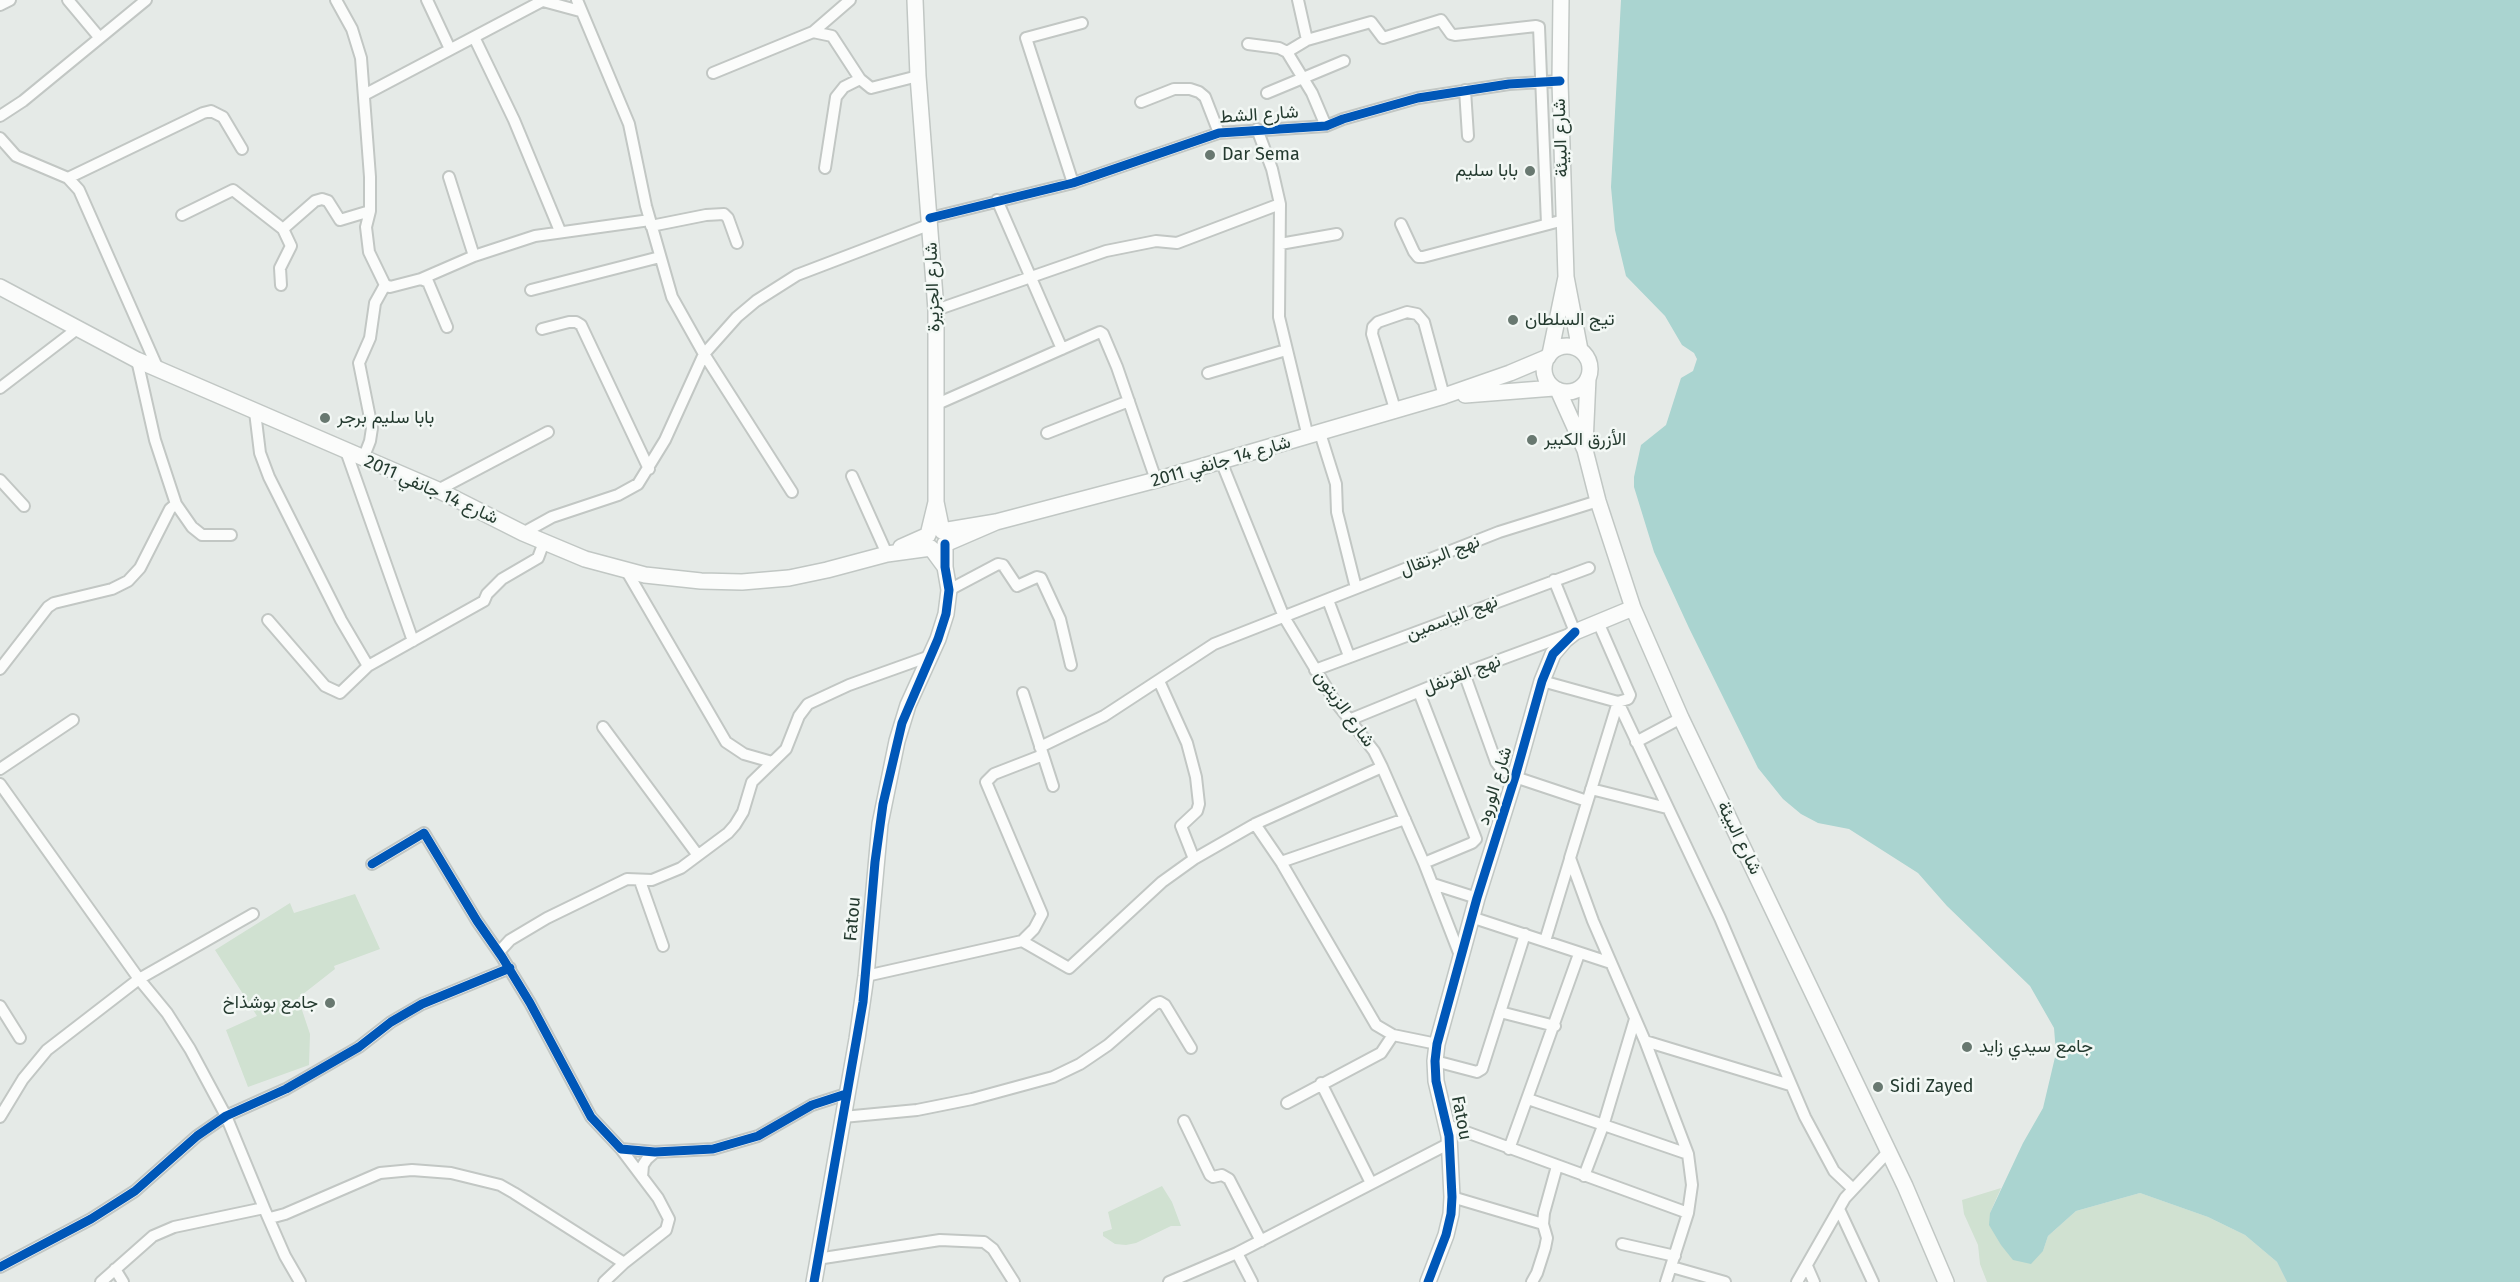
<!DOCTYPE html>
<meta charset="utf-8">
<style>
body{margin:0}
canvas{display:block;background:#e5eae7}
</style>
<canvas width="2520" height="1282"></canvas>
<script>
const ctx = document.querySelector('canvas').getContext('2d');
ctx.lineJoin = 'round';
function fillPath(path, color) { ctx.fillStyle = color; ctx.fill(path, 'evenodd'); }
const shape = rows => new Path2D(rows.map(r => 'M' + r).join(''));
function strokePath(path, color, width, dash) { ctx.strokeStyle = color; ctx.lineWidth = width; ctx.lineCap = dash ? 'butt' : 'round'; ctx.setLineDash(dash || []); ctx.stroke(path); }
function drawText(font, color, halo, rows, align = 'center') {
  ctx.font = font + ' "Fira Sans",Vazirmatn,sans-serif'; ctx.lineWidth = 5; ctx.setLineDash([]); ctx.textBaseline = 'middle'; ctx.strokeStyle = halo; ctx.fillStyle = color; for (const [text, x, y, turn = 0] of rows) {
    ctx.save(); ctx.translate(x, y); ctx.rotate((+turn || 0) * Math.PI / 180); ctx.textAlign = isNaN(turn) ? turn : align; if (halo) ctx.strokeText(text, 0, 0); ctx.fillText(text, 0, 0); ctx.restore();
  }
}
const green = shape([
 [355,894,380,949,334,966,335,969,298,998,310,1034,309,1065,248,1087,226,1030,257,1016,215,950,290,903,294,913],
 [1162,1186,1172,1202,1181,1226,1171,1226,1136,1243,1126,1245,1115,1244,1103,1236,1103,1232,1112,1229,1108,1212],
 [2001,1188,1990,1213,2043,1251,2048,1236,2076,1211,2140,1193,2208,1217,2245,1235,2277,1262,2287,1282,1987,1282,1980,1264,1978,1245,1964,1214,1962,1200]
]);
const water = shape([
 [1621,0,2520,0,2520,1282,2287,1282,2277,1262,2245,1235,2208,1217,2140,1193,2076,1211,2048,1236,2043,1251,2031,1264,2013,1260,2001,1245,1989,1225,1990,1213,2023,1143,2043,1108,2056,1053,2054,1028,2030,986,1947,906,1918,873,1849,829,1818,823,1801,814,1783,799,1758,768,1689,628,1654,552,1634,487,1634,477,1641,445,1666,425,1681,378,1693,371,1697,359,1694,353,1682,345,1665,316,1626,276,1615,230,1611,187]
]);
const street = shape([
 [68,0,99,37],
 [336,0,352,29,361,58,370,177,370,211,366,227,369,252,385,285,390,287,421,279,428,282,447,327],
 [427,0,450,49],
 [577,0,629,124,646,206,672,297,704,354,792,492],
 [1298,0,1307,40,1287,52,1312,93,1326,126],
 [543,1,580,11],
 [0,5,10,0],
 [813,32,850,0],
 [474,37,514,120,560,231],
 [1307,40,1371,22,1383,38,1441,20,1451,34,1455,35,1536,26,1539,27,1547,224],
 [1248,44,1279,48,1287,52],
 [713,73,813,32,832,36,860,79,871,88,918,76],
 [1465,90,1468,136],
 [1267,93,1344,61],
 [364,95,544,0],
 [1141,102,1174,89,1190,89,1199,92,1205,97,1219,133],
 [0,116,23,101,146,0],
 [1257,129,1272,169,1280,204,1279,317,1308,437],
 [0,138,16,156,68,178,79,190,158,369],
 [825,168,836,97,844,87,860,79],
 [449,177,474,256,535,236,650,220],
 [68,178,203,113,211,111,223,117,242,149],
 [1073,183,1026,38,1082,23],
 [997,200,1062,349],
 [182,215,233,190,283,229,315,201,322,199,328,201,340,220,370,211],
 [930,218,1073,183,1219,133,1326,126,1343,119,1418,98,1509,84,1560,81],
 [1401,224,1414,252,1418,257,1423,257,1564,220],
 [651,226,706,215,724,214,728,218,737,243],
 [1280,244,1337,234],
 [421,279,474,256],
 [281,285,280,268,291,246,283,229],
 [531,290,660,257],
 [936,310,1106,251,1156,241,1177,243,1280,204],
 [542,329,569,322,576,322,581,325,649,469],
 [137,360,155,440,176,504,192,527,202,535,231,535],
 [1208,373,1286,350],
 [0,388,77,329],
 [935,405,1100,332,1103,334,1117,367,1156,480],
 [1395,409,1372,334,1373,327,1378,322,1407,312,1417,314,1424,322,1444,396],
 [255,412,260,453,269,477,341,620,368,666],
 [1047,433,1129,401],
 [1320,433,1336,484,1337,512,1356,588],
 [346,451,413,641],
 [363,459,370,441,372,428,359,363,370,338,375,303,385,285],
 [1221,461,1284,617,1334,700,1374,751,1382,767,1424,863,1461,958],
 [852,476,887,554],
 [0,480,24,506],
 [438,490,548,432],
 [523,533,552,517,618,495,638,484,665,440,704,354,737,317,756,301,797,275,931,224],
 [626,570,726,742,744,754,772,762],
 [949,590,998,564,1003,565,1017,586,1037,577,1041,578,1060,619,1071,665],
 [1328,600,1349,656],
 [268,620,325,686,340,693,368,666,484,601,487,594,502,579,538,558,544,542],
 [0,669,48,607,54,603,112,589,128,581,140,568,170,509,176,504],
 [1315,670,1589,568],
 [1464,673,1496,762,1502,770,1515,777,1587,801],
 [1159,681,1187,743,1196,777,1199,804,1197,811,1181,826,1194,859],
 [1542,681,1618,702,1628,699,1630,695,1598,622],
 [1419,692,1476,839,1472,843,1424,863],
 [1023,693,1053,786],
 [1618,702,1570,858,1593,921,1645,1041,1688,1154,1692,1185,1688,1213,1666,1282],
 [1618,702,1720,918,1805,1117,1834,1171,1852,1188],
 [1349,720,1464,673,1575,632,1554,580],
 [603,727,697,854],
 [1636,742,1681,718],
 [1040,747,1104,716,1214,644,1499,532,1598,501],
 [1043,755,994,774,986,782,1042,914,1034,929,1022,941,1069,968,1162,882,1194,859,1255,824,1382,767],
 [0,769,73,720],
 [0,784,139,979,167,1013,190,1049,226,1116,264,1208],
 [1591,789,1667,808],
 [1255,824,1281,862,1376,1025,1393,1035,1437,1044],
 [1281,862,1405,819],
 [372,864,424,833,477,921,502,957,530,1003,591,1117,621,1149,655,1152,713,1149,758,1136,812,1105,846,1094],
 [640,881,663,946],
 [1433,884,1477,898],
 [1471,917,1611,963],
 [1545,941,1570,859],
 [499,952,510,940,547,918,627,879,652,880,681,868,728,833,735,825,743,812,752,782,786,749,799,716,808,704,849,685,930,656],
 [866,976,1022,941],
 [0,1006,20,1038],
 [1500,1012,1555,1026],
 [1645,1041,1790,1085],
 [1435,1061,1477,1072,1482,1069,1525,934],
 [1321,1083,1371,1183],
 [1528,1099,1688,1154],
 [1287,1103,1381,1053,1393,1035],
 [0,1117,23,1079,47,1050,139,979,253,914],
 [843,1117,917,1110,972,1099,1053,1077,1080,1064,1108,1045,1155,1004,1160,1002,1165,1005,1191,1048],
 [1184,1121,1210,1175,1213,1177,1222,1175,1229,1179,1261,1241],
 [1447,1125,1688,1213],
 [1509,1149,1579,954],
 [1584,1176,1603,1126,1635,1019],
 [642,1177,643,1165,647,1159,655,1152],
 [1452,1197,1543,1224],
 [1839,1209,1873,1282],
 [270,1218,285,1214,380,1173,412,1170,451,1173,500,1185,514,1193,624,1263],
 [1622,1244,1675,1256],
 [1237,1253,1252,1282],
 [817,1259,940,1240,984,1242,993,1249,1014,1282],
 [1807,1266,1814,1282],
 [0,1267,91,1219,135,1191,197,1136,226,1116,286,1089,359,1047,391,1022,422,1004,510,968],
 [1672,1267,1725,1282],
 [115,1269,123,1282],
 [101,1282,153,1236,174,1227,264,1208,285,1256,300,1282],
 [604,1282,624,1263,666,1230,669,1219,658,1198,621,1149],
 [1169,1282,1237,1253,1450,1143],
 [1532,1282,1537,1273,1545,1248,1547,1238,1543,1224,1544,1213,1557,1166],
 [1797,1282,1845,1198,1888,1152]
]);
const secondary = shape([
 [1561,0,1560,81,1566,277,1580,350],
 [0,287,137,360,438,490,523,533,585,559,645,575,701,581,742,582,789,578,827,570,887,554,931,548,945,567],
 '1544 369a23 23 0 1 1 46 0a23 23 0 1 1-46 0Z',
 [1550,354,1566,277],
 [1558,390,1585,450,1598,501,1633,608,1681,718,1905,1186,1946,1282],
 [1465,395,1554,388],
 [1585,444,1588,378],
 [936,502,942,531,996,522,1156,480,1444,396,1510,373,1548,357],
 [901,547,928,535,936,502,936,310,918,76,915,0],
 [814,1282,857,1039,866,976,880,824,897,741,908,705,938,639,946,614,949,590,945,567,945,544,996,522],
 [1428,1282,1446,1235,1451,1214,1452,1197,1449,1136,1436,1081,1435,1061,1437,1044,1477,898,1515,777,1542,681,1553,654,1565,640,1575,632,1633,608]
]);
const cycleway = shape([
 [930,218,1073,183,1219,133,1326,126,1343,119,1418,98,1509,84,1560,81],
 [372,864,424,833,477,921,502,957,530,1003,591,1117,621,1149,655,1152,713,1149,758,1136,812,1105,846,1094],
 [0,1267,91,1219,135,1191,197,1136,226,1116,286,1089,359,1047,391,1022,422,1004,510,968],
 [814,1282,863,1002,875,862,883,804,902,723,938,639,946,614,949,590,945,567,945,544],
 [1428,1282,1446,1235,1451,1214,1452,1197,1449,1136,1436,1081,1435,1061,1437,1044,1477,898,1515,777,1542,681,1553,654,1575,632]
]);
const markers = [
 [1210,155,6,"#687870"],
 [1530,171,6,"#687870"],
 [1513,320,6,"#687870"],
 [325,418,6,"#687870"],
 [1532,440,6,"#687870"],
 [330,1003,6,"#687870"],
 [1967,1047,6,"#687870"],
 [1878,1087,6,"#687870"]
];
const streetNames = [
 ["شارع الشط",1259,115,-4],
 ["شارع البيئة",1561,138,-92],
 ["شارع الجزيرة",933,287,-92],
 ["شارع 14 جانفي 2011",1221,462,-16],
 ["شارع 14 جانفي 2011",431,490,24],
 ["نهج البرتقال",1440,556,-21],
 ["نهج الياسمين",1452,618,-21],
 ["نهج القرنفل",1462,675,-21],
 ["شارع الزيتون",1344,709,54],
 ["شارع الورود",1495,786,-73],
 ["شارع البيئة",1739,838,64],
 ["Fatou",853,919,-85],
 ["Fatou",1461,1118,79]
];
const poiNames = [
 ["Dar Sema",1222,155],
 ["بابا سليم",1518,171,"right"],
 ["تيج السلطان",1525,320],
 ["بابا سليم برجر",337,418],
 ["الأزرق الكبير",1544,440],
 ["جامع بوشذاخ",318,1003,"right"],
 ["جامع سيدي زايد",1979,1047],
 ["Sidi Zayed",1890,1087]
];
fillPath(green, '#d0e1d1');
fillPath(water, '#aad4d0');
strokePath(street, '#c2c7c4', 14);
strokePath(secondary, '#c1c7c4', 18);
strokePath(street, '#fbfcfb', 10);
strokePath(secondary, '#fbfcfb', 15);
strokePath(cycleway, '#0057b8', 9);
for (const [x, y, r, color] of markers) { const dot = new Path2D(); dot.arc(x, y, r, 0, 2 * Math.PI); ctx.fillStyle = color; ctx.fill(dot); strokePath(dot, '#f3f8f5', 2); }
drawText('18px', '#253b30', '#f3f8f5', streetNames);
drawText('18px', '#253b30', '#f3f8f5', poiNames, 'left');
</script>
